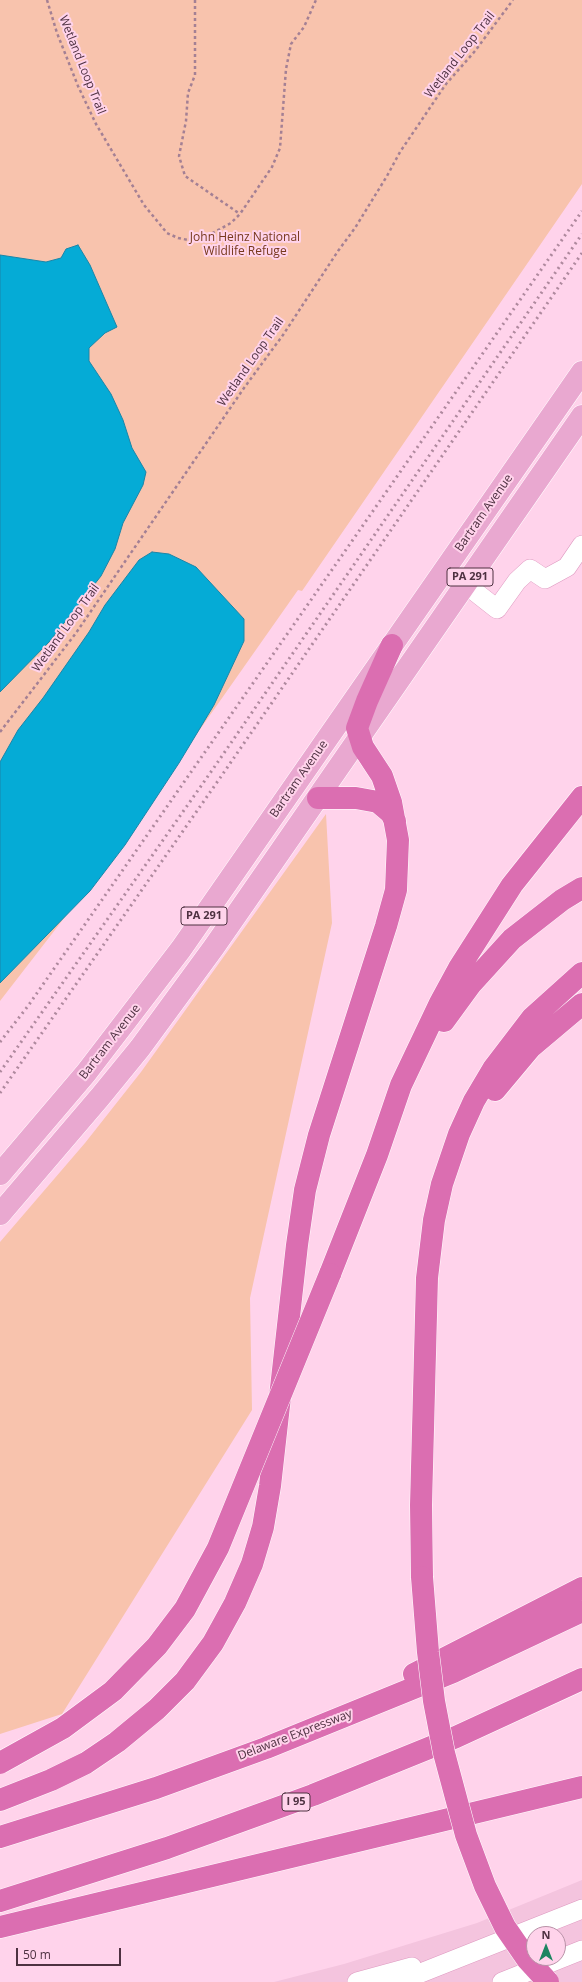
<!DOCTYPE html>
<style>
body{margin:0}
#map{position:relative;width:582px;height:1982px;overflow:hidden;background:#ffd3eb;font-family:"Open Sans",sans-serif}
canvas{display:block}
.north{position:absolute;left:526px;top:1926px;width:40px;height:40px;box-sizing:border-box;background:#ffd3eb;border:1px solid #b892a7;border-radius:50%;rotate:0deg;font-size:11px;font-weight:700;line-height:16px;text-align:center;color:#4e3141}
.north::after{content:'';display:block;margin:auto;width:14px;height:18px;background:#1c8561;clip-path:polygon(50% 0,100% 100%,50% 72%,0 100%)}
.scale{position:absolute;left:16px;top:1948px;width:105px;height:18px;box-sizing:border-box;border:2px solid #4e3141;border-top:0;padding-left:5px;font-size:12px;line-height:14px;white-space:nowrap;color:#4e3141;-webkit-text-stroke:3px #ffd3eb;paint-order:stroke}
</style>
<div id="map">
<canvas width="582" height="1982"></canvas>
<div class="north">N</div>
<div class="scale">50 m</div>
</div>
<script>
const ctx = document.querySelector('canvas').getContext('2d');
ctx.lineJoin = 'round';
function fillPath(path, color) { ctx.fillStyle = color; ctx.fill(path, 'evenodd'); }
const shape = rows => new Path2D(rows.map(r => 'M' + r).join(''));
function strokePath(path, color, width, dash) { ctx.strokeStyle = color; ctx.lineWidth = width; ctx.lineCap = dash ? 'butt' : 'round'; ctx.setLineDash(dash || []); ctx.stroke(path); }
function drawText(font, color, halo, rows, align = 'center') {
  ctx.font = font + ' "Open Sans",sans-serif'; ctx.lineWidth = 4; ctx.setLineDash([]); ctx.textBaseline = 'middle'; ctx.strokeStyle = halo; ctx.fillStyle = color; for (const [text, x, y, turn = 0] of rows) {
    ctx.save(); ctx.translate(x, y); ctx.rotate((+turn || 0) * Math.PI / 180); ctx.textAlign = isNaN(turn) ? turn : align; if (halo) ctx.strokeText(text, 0, 0); ctx.fillText(text, 0, 0); ctx.restore();
  }
}
const built = shape([
 [582,1880,582,1982,274,1982,344,1964,477,1923],
 [534,1934,558,1934,558,1958,534,1958]
]);
const green = shape([
 [0,0,582,0,582,184,302,591,298,590,99,873,0,1001],
 [326,814,332,923,250,1298,252,1410,62,1714,0,1734,0,1242,85,1143,141,1072]
]);
const water = shape([
 [78,245,90,265,117,327,105,333,89,348,89,361,111,394,123,420,132,448,146,472,143,485,123,523,115,549,101,576,49,642,0,692,0,255,46,262,61,258,66,249,78,245],
 [152,552,169,554,196,567,244,619,244,641,214,705,179,763,125,845,90,891,0,983,0,762,18,730,43,698,89,632,105,605,139,560,152,552]
]);
const path = shape([
 [47,0,57,33,78,86,96,124,144,205,167,233,178,238,194,241,209,235,231,223,240,214,272,167,280,148,286,69,291,44,304,27,316,0],
 [195,0,195,75,188,93,186,121,179,156,185,176,240,214],
 [0,732,76,633,244,388,283,335,338,251,355,228,387,176,400,152,446,84,475,51,513,0]
]);
const minor = shape([
 [446,569,497,609,517,581,530,569,545,579,567,567,582,545],
 [357,1982,412,1967],
 [398,1982,582,1909],
 [502,1982,582,1950]
]);
const major = shape([
 [0,1174,86,1073,181,949,582,372],
 [0,1214,100,1097,140,1048,214,947,582,416]
]);
const highway = shape([
 [318,798,356,798,378,802,391,813,395,821],
 [444,1021,471,984,512,939,562,900,582,888],
 [495,1090,531,1047,582,1004],
 [330,1274,377,1155,401,1085,440,1003,459,968,512,885,582,797],
 [422,1577,421,1505,427,1278,434,1220,442,1184,459,1134,474,1101,493,1069,532,1018,582,973],
 [414,1674,582,1588],
 [0,1800,51,1780,86,1763,117,1742,157,1709,185,1681,213,1643,235,1603,252,1564,263,1527,270,1486,297,1245,305,1190,319,1135,386,926,396,890,398,840,391,802,382,776,363,747,357,728,367,701,392,645],
 [0,1837,156,1788,266,1748,453,1672,582,1611],
 [0,1901,167,1848,313,1795,456,1737,582,1679],
 [0,1927,582,1787]
]);
const rail = shape([
 [0,1042,28,1006,582,211],
 [0,1072,213,769,582,234],
 [0,1093,220,778,582,253]
]);
const highwayBridge = shape([
 [422,1577,428,1652,434,1701,444,1753,466,1835,485,1886,505,1927,527,1959,548,1982],
 [0,1763,63,1728,113,1691,157,1646,185,1609,218,1548,330,1274]
]);
const shields = [
 [470,577,46],
 [204,916,46],
 [296,1802,28]
];
const shieldNames = [
 ["PA 291",470,577],
 ["PA 291",204,916],
 ["I 95",296,1802]
];
const streetNames = [
 ["Wetland Loop Trail",460,55,-52],
 ["Wetland Loop Trail",82,65,68],
 ["Wetland Loop Trail",251,362,-55],
 ["Bartram Avenue",484,513,-55],
 ["Wetland Loop Trail",66,628,-54],
 ["Bartram Avenue",299,779,-55],
 ["Bartram Avenue",110,1042,-52],
 ["Delaware Expressway",295,1735,-21]
];
const parkNames = [
 ["John Heinz National",245,238],
 ["Wildlife Refuge",245,252]
];
fillPath(built, '#f4c4de');
fillPath(green, '#f8c3ad');
fillPath(water, '#05abd6');
strokePath(water, '#1b86a9', 1);
strokePath(minor, '#de99c0', 20);
strokePath(major, '#fff', 23);
strokePath(highway, '#fff', 23);
strokePath(path, '#a48094', 2.5, [3, 3]);
strokePath(minor, '#fff', 19);
strokePath(major, '#e9a8d0', 22);
strokePath(highway, '#db6eb1', 22);
strokePath(rail, '#af899e', 3, [2, 4]);
strokePath(highwayBridge, '#fff', 23, []);
strokePath(highwayBridge, '#db6eb1', 22);
for (const [x, y, w] of shields) { const box = new Path2D(); box.roundRect(x - w / 2, y - 9, w, 18, 3); ctx.fillStyle = '#ffd3eb'; ctx.fill(box); strokePath(box, '#4e3141', 1); }
drawText('bold 11px', '#4e3141', null, shieldNames);
drawText('12px', '#4e3141', '#ffd3eb', streetNames);
drawText('12px', '#77391c', '#ffd3eb', parkNames);
</script>
